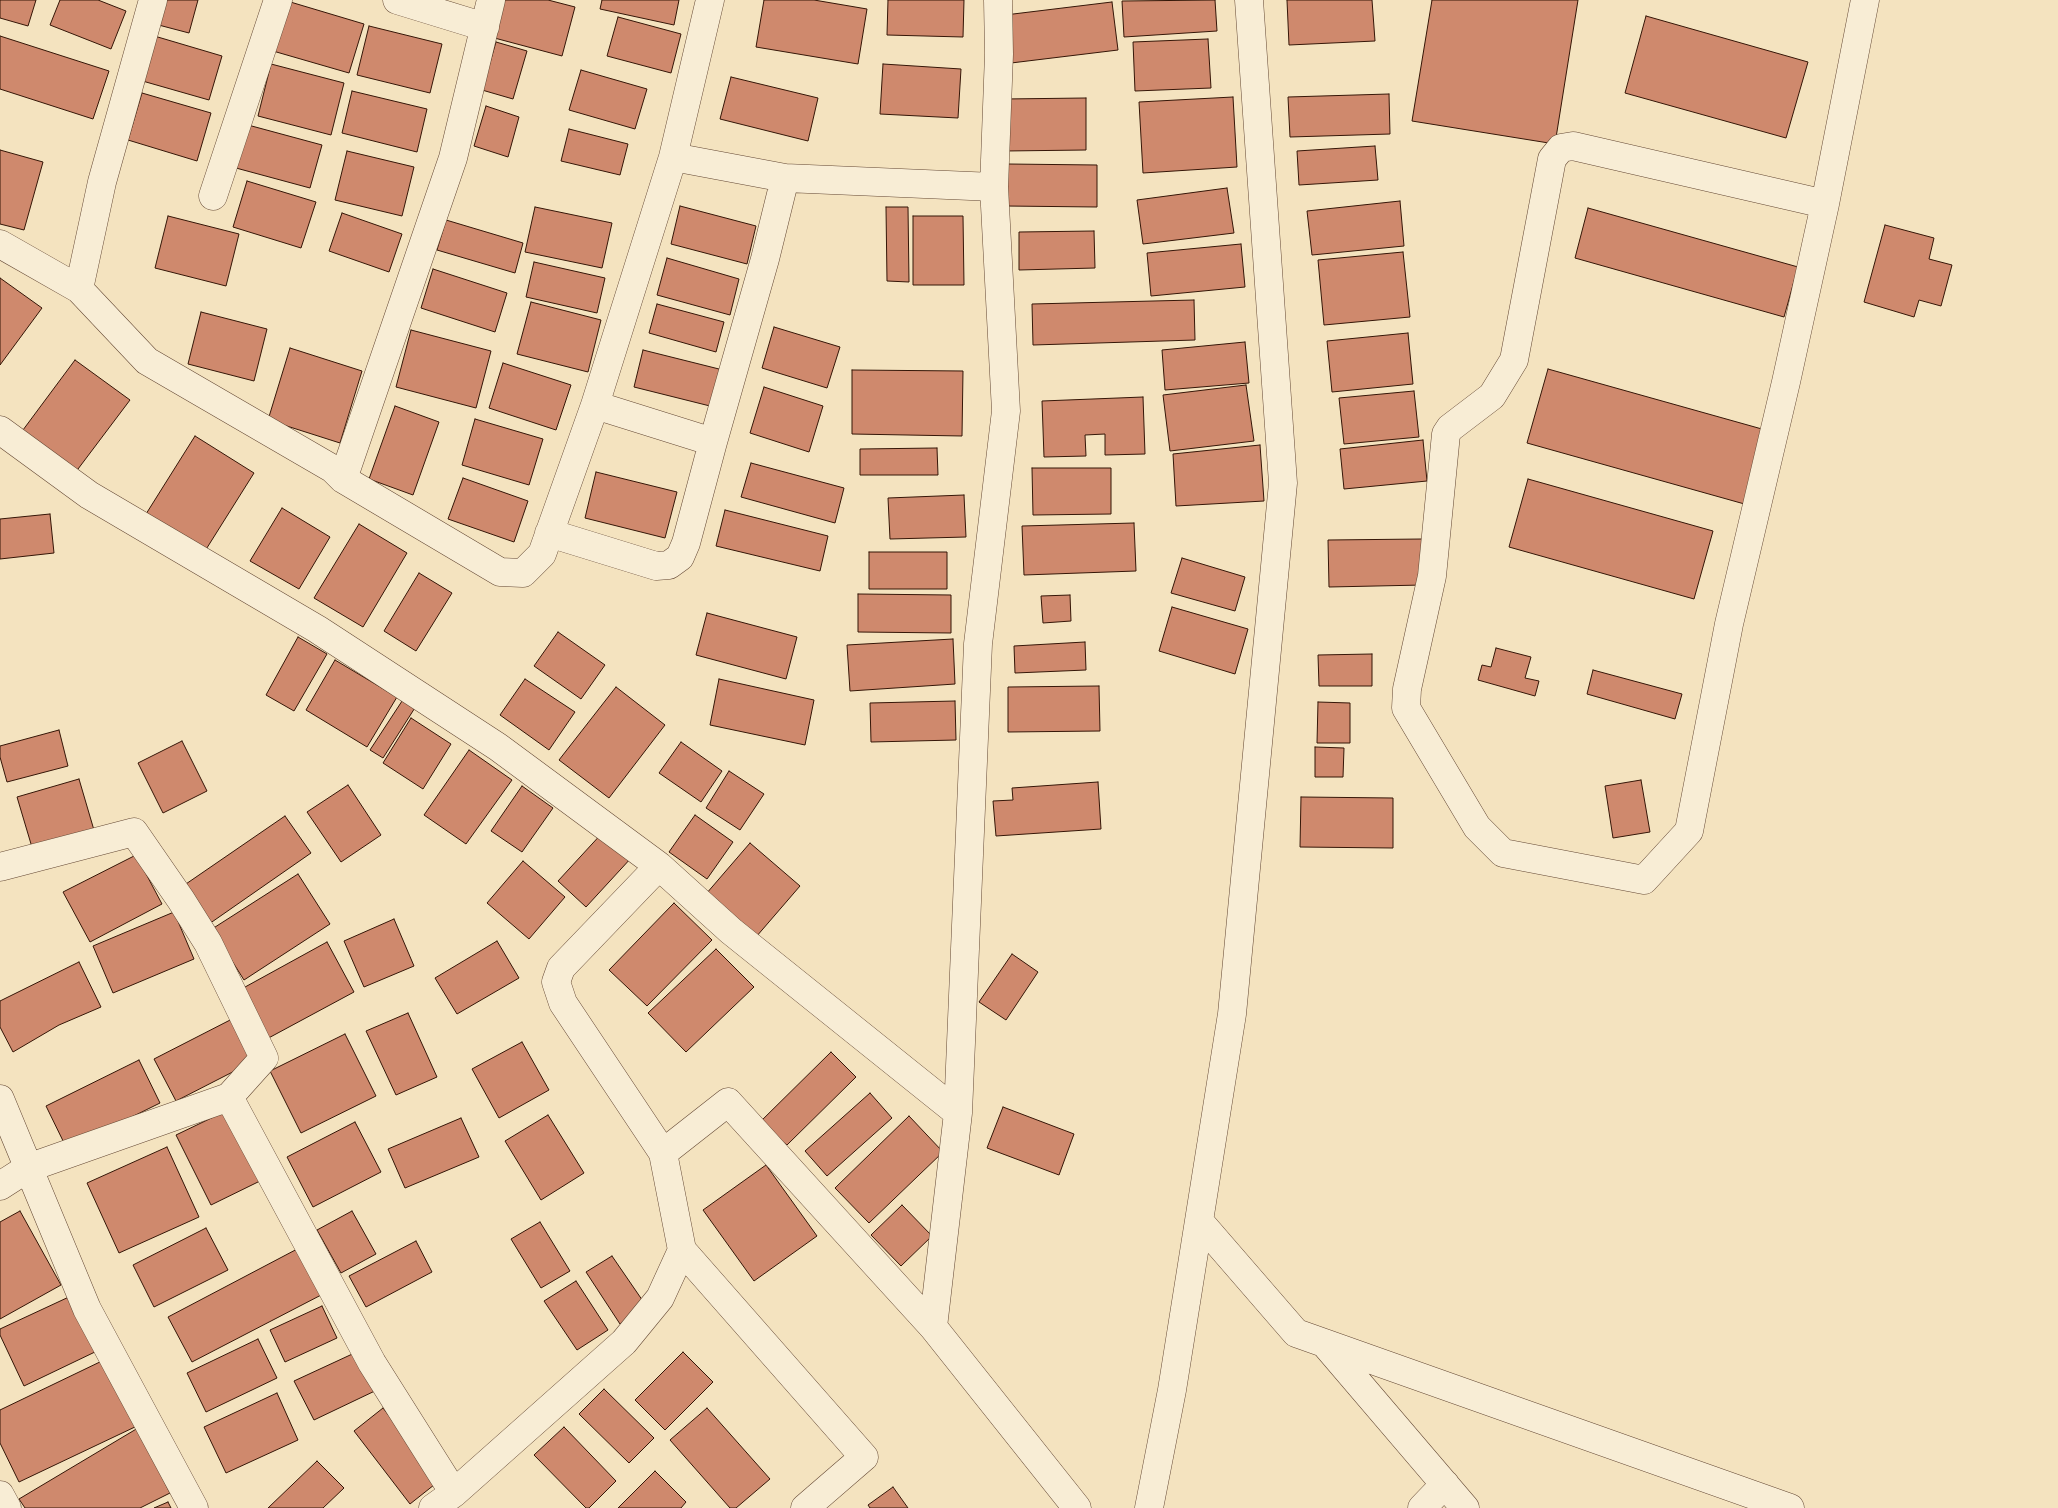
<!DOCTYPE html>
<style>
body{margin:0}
canvas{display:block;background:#f4e3bf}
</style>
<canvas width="2058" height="1508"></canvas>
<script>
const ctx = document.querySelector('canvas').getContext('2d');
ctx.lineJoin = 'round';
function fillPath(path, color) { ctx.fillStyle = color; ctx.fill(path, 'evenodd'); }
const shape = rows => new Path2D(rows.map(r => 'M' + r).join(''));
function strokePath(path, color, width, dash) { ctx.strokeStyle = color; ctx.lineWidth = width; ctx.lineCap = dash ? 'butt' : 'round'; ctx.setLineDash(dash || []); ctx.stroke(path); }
const building = shape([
 [0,0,36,0,28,26,0,18,0,0],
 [60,0,98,0,126,11,111,49,50,25,60,0],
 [157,0,198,0,189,33,151,23,157,0],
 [496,0,548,0,575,7,562,56,487,36,496,0],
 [602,0,679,0,674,25,600,9,602,0],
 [764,0,814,0,867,9,858,64,756,47,764,0],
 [888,0,964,0,963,37,887,35,888,0],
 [1215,0,1217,31,1124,37,1122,1,1215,0],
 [1287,0,1372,0,1375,41,1289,45,1287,0],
 [1432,0,1578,0,1555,144,1412,121,1432,0],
 [287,1,364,24,349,73,273,51,287,1],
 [1112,2,1118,50,1011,63,1005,15,1112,2],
 [1646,16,1808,62,1786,138,1625,93,1646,16],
 [618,17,681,34,671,73,607,56,618,17],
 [369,26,442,44,430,93,357,75,369,26],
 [151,35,222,56,209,100,139,80,151,35],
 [0,36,109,71,93,119,0,89,0,36],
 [1208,39,1211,88,1135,91,1133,42,1208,39],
 [496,42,527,51,513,99,482,90,496,42],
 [271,64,344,83,331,135,258,116,271,64],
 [883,64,961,69,958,118,880,114,883,64],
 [581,70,647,89,635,129,569,110,581,70],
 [731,77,818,98,808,141,720,119,731,77],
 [352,91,427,109,417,152,342,133,352,91],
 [142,93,211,113,197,161,128,140,142,93],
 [1389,94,1390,134,1290,137,1288,97,1389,94],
 [1233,97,1237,167,1143,173,1139,102,1233,97],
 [1086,98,1086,150,1005,151,1004,99,1086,98],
 [486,106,519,117,508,157,474,146,486,106],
 [248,125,322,145,310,188,236,168,248,125],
 [569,129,628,144,620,175,561,161,569,129],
 [1375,146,1378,180,1299,185,1297,151,1375,146],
 [0,150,43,162,24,230,0,224,0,150],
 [347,151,414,167,402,216,335,200,347,151],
 [1007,164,1097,165,1097,207,1006,206,1007,164],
 [247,181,316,202,301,248,233,227,247,181],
 [1227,188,1234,233,1143,244,1137,200,1227,188],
 [1400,201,1404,246,1312,255,1307,211,1400,201],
 [680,206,756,226,747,264,671,244,680,206],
 [535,207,612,223,602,268,525,252,535,207],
 [886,207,908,207,909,282,887,281,886,207],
 [1588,208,1798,267,1784,317,1575,258,1588,208],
 [342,213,402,234,389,272,329,251,342,213],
 [168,216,239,234,226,286,155,268,168,216],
 [913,216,963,216,964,285,913,285,913,216],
 [446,220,523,243,515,273,437,250,446,220],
 [1885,225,1934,238,1929,259,1952,265,1941,306,1919,300,1914,317,1864,302,1885,225],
 [1094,231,1095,268,1019,270,1019,232,1094,231],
 [1241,244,1245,287,1151,296,1147,253,1241,244],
 [1403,252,1410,317,1324,325,1318,260,1403,252],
 [667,258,739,279,730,315,657,295,667,258],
 [534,262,605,278,597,313,526,297,534,262],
 [433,269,507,293,495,332,421,308,433,269],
 [0,278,42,308,0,365,0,278],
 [1194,300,1195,340,1033,345,1032,304,1194,300],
 [531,302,601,320,588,372,517,354,531,302],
 [657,304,724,322,716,352,649,333,657,304],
 [201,312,267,329,254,381,188,364,201,312],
 [774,327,840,347,827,388,762,368,774,327],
 [411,330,491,351,476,408,396,387,411,330],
 [1408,333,1413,384,1332,392,1327,341,1408,333],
 [1245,342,1249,383,1165,390,1162,350,1245,342],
 [290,348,362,371,340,443,268,420,290,348],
 [643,350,727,371,718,408,634,387,643,350],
 [75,360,130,400,75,473,20,434,75,360],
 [503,363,571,385,556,430,489,408,503,363],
 [1548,369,1769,431,1748,505,1527,443,1548,369],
 [852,370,963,371,962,436,852,434,852,370],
 [1246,385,1254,441,1170,451,1163,395,1246,385],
 [764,387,823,406,809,452,750,433,764,387],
 [1414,391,1419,437,1344,444,1339,398,1414,391],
 [1143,397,1145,454,1105,455,1105,434,1085,435,1086,456,1044,457,1042,401,1143,397],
 [395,406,439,422,413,495,369,479,395,406],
 [475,419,543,439,529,485,462,465,475,419],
 [195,436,254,473,205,551,146,514,195,436],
 [1423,440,1427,481,1344,489,1340,449,1423,440],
 [1260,445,1264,501,1176,506,1173,454,1260,445],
 [937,448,938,475,860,475,860,449,937,448],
 [751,463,844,488,835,523,741,497,751,463],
 [1032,468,1111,468,1111,514,1033,515,1032,468],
 [596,472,677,492,665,538,585,518,596,472],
 [463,478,528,501,514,542,448,519,463,478],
 [1528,479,1713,531,1694,599,1509,547,1528,479],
 [964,495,966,537,890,539,888,498,964,495],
 [282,508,330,537,299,589,250,561,282,508],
 [725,510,828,536,820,571,716,546,725,510],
 [50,514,54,553,0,559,0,519,50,514],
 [1134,523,1136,571,1024,575,1022,526,1134,523],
 [359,524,407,553,363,627,314,598,359,524],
 [1423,539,1423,585,1329,587,1328,540,1423,539],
 [869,552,947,552,947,589,869,589,869,552],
 [1182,558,1245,577,1235,611,1171,593,1182,558],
 [419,573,452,593,416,651,384,631,419,573],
 [858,594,951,595,951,633,858,632,858,594],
 [1070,595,1071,621,1043,623,1041,596,1070,595],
 [1172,607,1248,629,1235,674,1159,651,1172,607],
 [707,613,797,637,786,679,696,655,707,613],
 [558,632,605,665,581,699,534,666,558,632],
 [298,637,327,654,294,711,266,695,298,637],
 [953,639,955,684,850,691,847,645,953,639],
 [1085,642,1086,670,1015,673,1014,646,1085,642],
 [1496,648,1531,657,1525,678,1539,681,1535,696,1478,680,1482,665,1491,667,1496,648],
 [1372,654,1372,686,1319,686,1318,655,1372,654],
 [335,660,397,697,367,747,306,710,335,660],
 [1593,670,1682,694,1675,719,1587,694,1593,670],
 [525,679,575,712,549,750,500,715,525,679],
 [719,679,814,700,805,745,710,725,719,679],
 [1099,686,1100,731,1008,732,1008,687,1099,686],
 [616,687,665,725,609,798,559,760,616,687],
 [406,695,418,703,383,758,370,750,406,695],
 [955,701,956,740,871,742,870,703,955,701],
 [1318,702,1350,703,1350,743,1317,743,1318,702],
 [411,718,451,744,423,789,383,763,411,718],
 [59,730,68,766,7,782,0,757,0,746,59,730],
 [182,741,207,791,163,813,138,763,182,741],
 [681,742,722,771,701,802,659,773,681,742],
 [1315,747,1344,748,1343,777,1315,777,1315,747],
 [469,750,512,780,466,844,424,815,469,750],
 [729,771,764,794,740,830,706,808,729,771],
 [79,779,96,837,34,854,17,797,79,779],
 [1641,780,1650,832,1613,838,1605,786,1641,780],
 [1098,782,1101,829,996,836,993,801,1013,800,1012,788,1098,782],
 [348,785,381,835,341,862,307,812,348,785],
 [522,786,553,808,522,852,491,831,522,786],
 [1301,797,1393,798,1393,848,1300,847,1301,797],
 [695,815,733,842,707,879,669,852,695,815],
 [285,816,311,853,209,924,183,886,285,816],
 [604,831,632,857,586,907,558,881,604,831],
 [750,843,800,886,756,937,706,894,750,843],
 [136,855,162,904,90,942,63,892,136,855],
 [523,861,565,897,529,939,487,903,523,861],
 [298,874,330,924,244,980,212,929,298,874],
 [674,903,712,940,647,1006,609,970,674,903],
 [174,912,194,959,113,993,93,946,174,912],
 [394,919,414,966,364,987,344,941,394,919],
 [497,941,519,978,457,1014,435,978,497,941],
 [327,942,354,992,263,1041,236,992,327,942],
 [716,949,754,987,686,1052,648,1013,716,949],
 [1012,954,1038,972,1006,1020,979,1002,1012,954],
 [79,962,101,1007,59,1025,13,1052,0,1027,0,1001,79,962],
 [408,1013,437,1077,396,1095,366,1031,408,1013],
 [236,1017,258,1059,176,1101,154,1059,236,1017],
 [345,1034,376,1096,301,1133,270,1071,345,1034],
 [522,1042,549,1090,499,1118,472,1069,522,1042],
 [831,1052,856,1077,787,1145,757,1125,831,1052],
 [139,1060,160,1103,67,1149,46,1106,139,1060],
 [870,1093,892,1118,827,1176,805,1151,870,1093],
 [1003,1107,1074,1134,1059,1175,987,1148,1003,1107],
 [226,1111,260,1181,211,1205,176,1135,226,1111],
 [548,1115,584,1173,541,1200,505,1141,548,1115],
 [909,1116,943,1152,869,1223,835,1188,909,1116],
 [461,1118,479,1157,405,1188,388,1149,461,1118],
 [355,1122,381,1172,313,1207,287,1157,355,1122],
 [167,1147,199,1217,119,1253,87,1183,167,1147],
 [766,1165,817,1236,754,1281,703,1210,766,1165],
 [902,1205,932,1236,901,1266,871,1235,902,1205],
 [20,1211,61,1285,0,1319,0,1222,20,1211],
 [352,1211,376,1254,341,1273,317,1230,352,1211],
 [540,1222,570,1271,541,1288,511,1239,540,1222],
 [206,1228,228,1270,154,1307,133,1265,206,1228],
 [416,1241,432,1272,366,1307,349,1276,416,1241],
 [301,1247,325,1293,192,1362,168,1317,301,1247],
 [612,1256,647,1307,620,1324,586,1272,612,1256],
 [576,1281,608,1330,577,1350,544,1301,576,1281],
 [71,1296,97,1351,24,1386,0,1335,0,1329,71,1296],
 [322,1306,337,1338,285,1362,270,1330,322,1306],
 [258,1339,277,1378,206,1412,187,1373,258,1339],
 [361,1350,379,1389,314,1420,294,1381,361,1350],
 [683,1352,713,1382,665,1430,635,1400,683,1352],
 [104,1360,137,1426,19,1482,0,1443,0,1410,104,1360],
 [604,1389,654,1438,629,1463,579,1414,604,1389],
 [277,1393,298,1440,226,1473,204,1427,277,1393],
 [383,1408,439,1481,410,1504,354,1431,383,1408],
 [707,1408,770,1479,736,1508,730,1508,670,1440,707,1408],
 [564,1427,616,1481,589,1508,586,1508,534,1455,564,1427],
 [138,1428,170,1493,140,1508,25,1508,19,1499,138,1428],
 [317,1461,344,1488,323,1508,268,1508,317,1461],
 [655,1471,686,1502,681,1508,618,1508,655,1471],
 [893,1487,908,1508,870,1508,868,1505,893,1487],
 [168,1502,171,1508,154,1508,168,1502]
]);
const minor = shape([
 [397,0,485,27],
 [785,178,994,187],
 [213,196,278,0],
 [1825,204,1573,146,1561,148,1552,159,1514,360,1492,396,1450,428,1446,434,1432,576,1407,689,1406,708,1477,827,1503,853,1644,880,1689,831,1729,624,1786,382,1825,204,1865,0],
 [0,244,79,289,147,361,333,469,343,479,453,158,491,0],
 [79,289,102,182,153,0],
 [595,405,713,442,765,259,785,178,673,157],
 [0,430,89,495,317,629,498,747,659,866,731,931,958,1113],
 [343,479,500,572,523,573,542,554,595,405,673,157,710,0],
 [549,533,656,566,669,565,680,557,686,543,713,442],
 [659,866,561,968,556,982,563,1003,663,1153,728,1102,933,1327,958,1113,978,644,1006,411,994,187,999,54,998,0],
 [0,867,134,832,181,900,208,943,264,1058,229,1097,372,1363,454,1493,433,1508],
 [0,1099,87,1309,194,1508],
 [0,1186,28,1168,229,1097],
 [1199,1221,1296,1333,1790,1508],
 [682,1250,864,1457,805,1508],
 [933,1327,1077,1508],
 [1325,1344,1465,1508],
 [454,1493,624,1342,660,1298,682,1250,663,1153],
 [0,1495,7,1508],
 [1149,1508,1172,1390,1232,1014,1283,483,1249,0],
 [1422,1508,1445,1484]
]);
fillPath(building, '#cf896d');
strokePath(building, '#351607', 1);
strokePath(minor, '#654935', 29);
strokePath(minor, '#f8edd5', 28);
</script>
